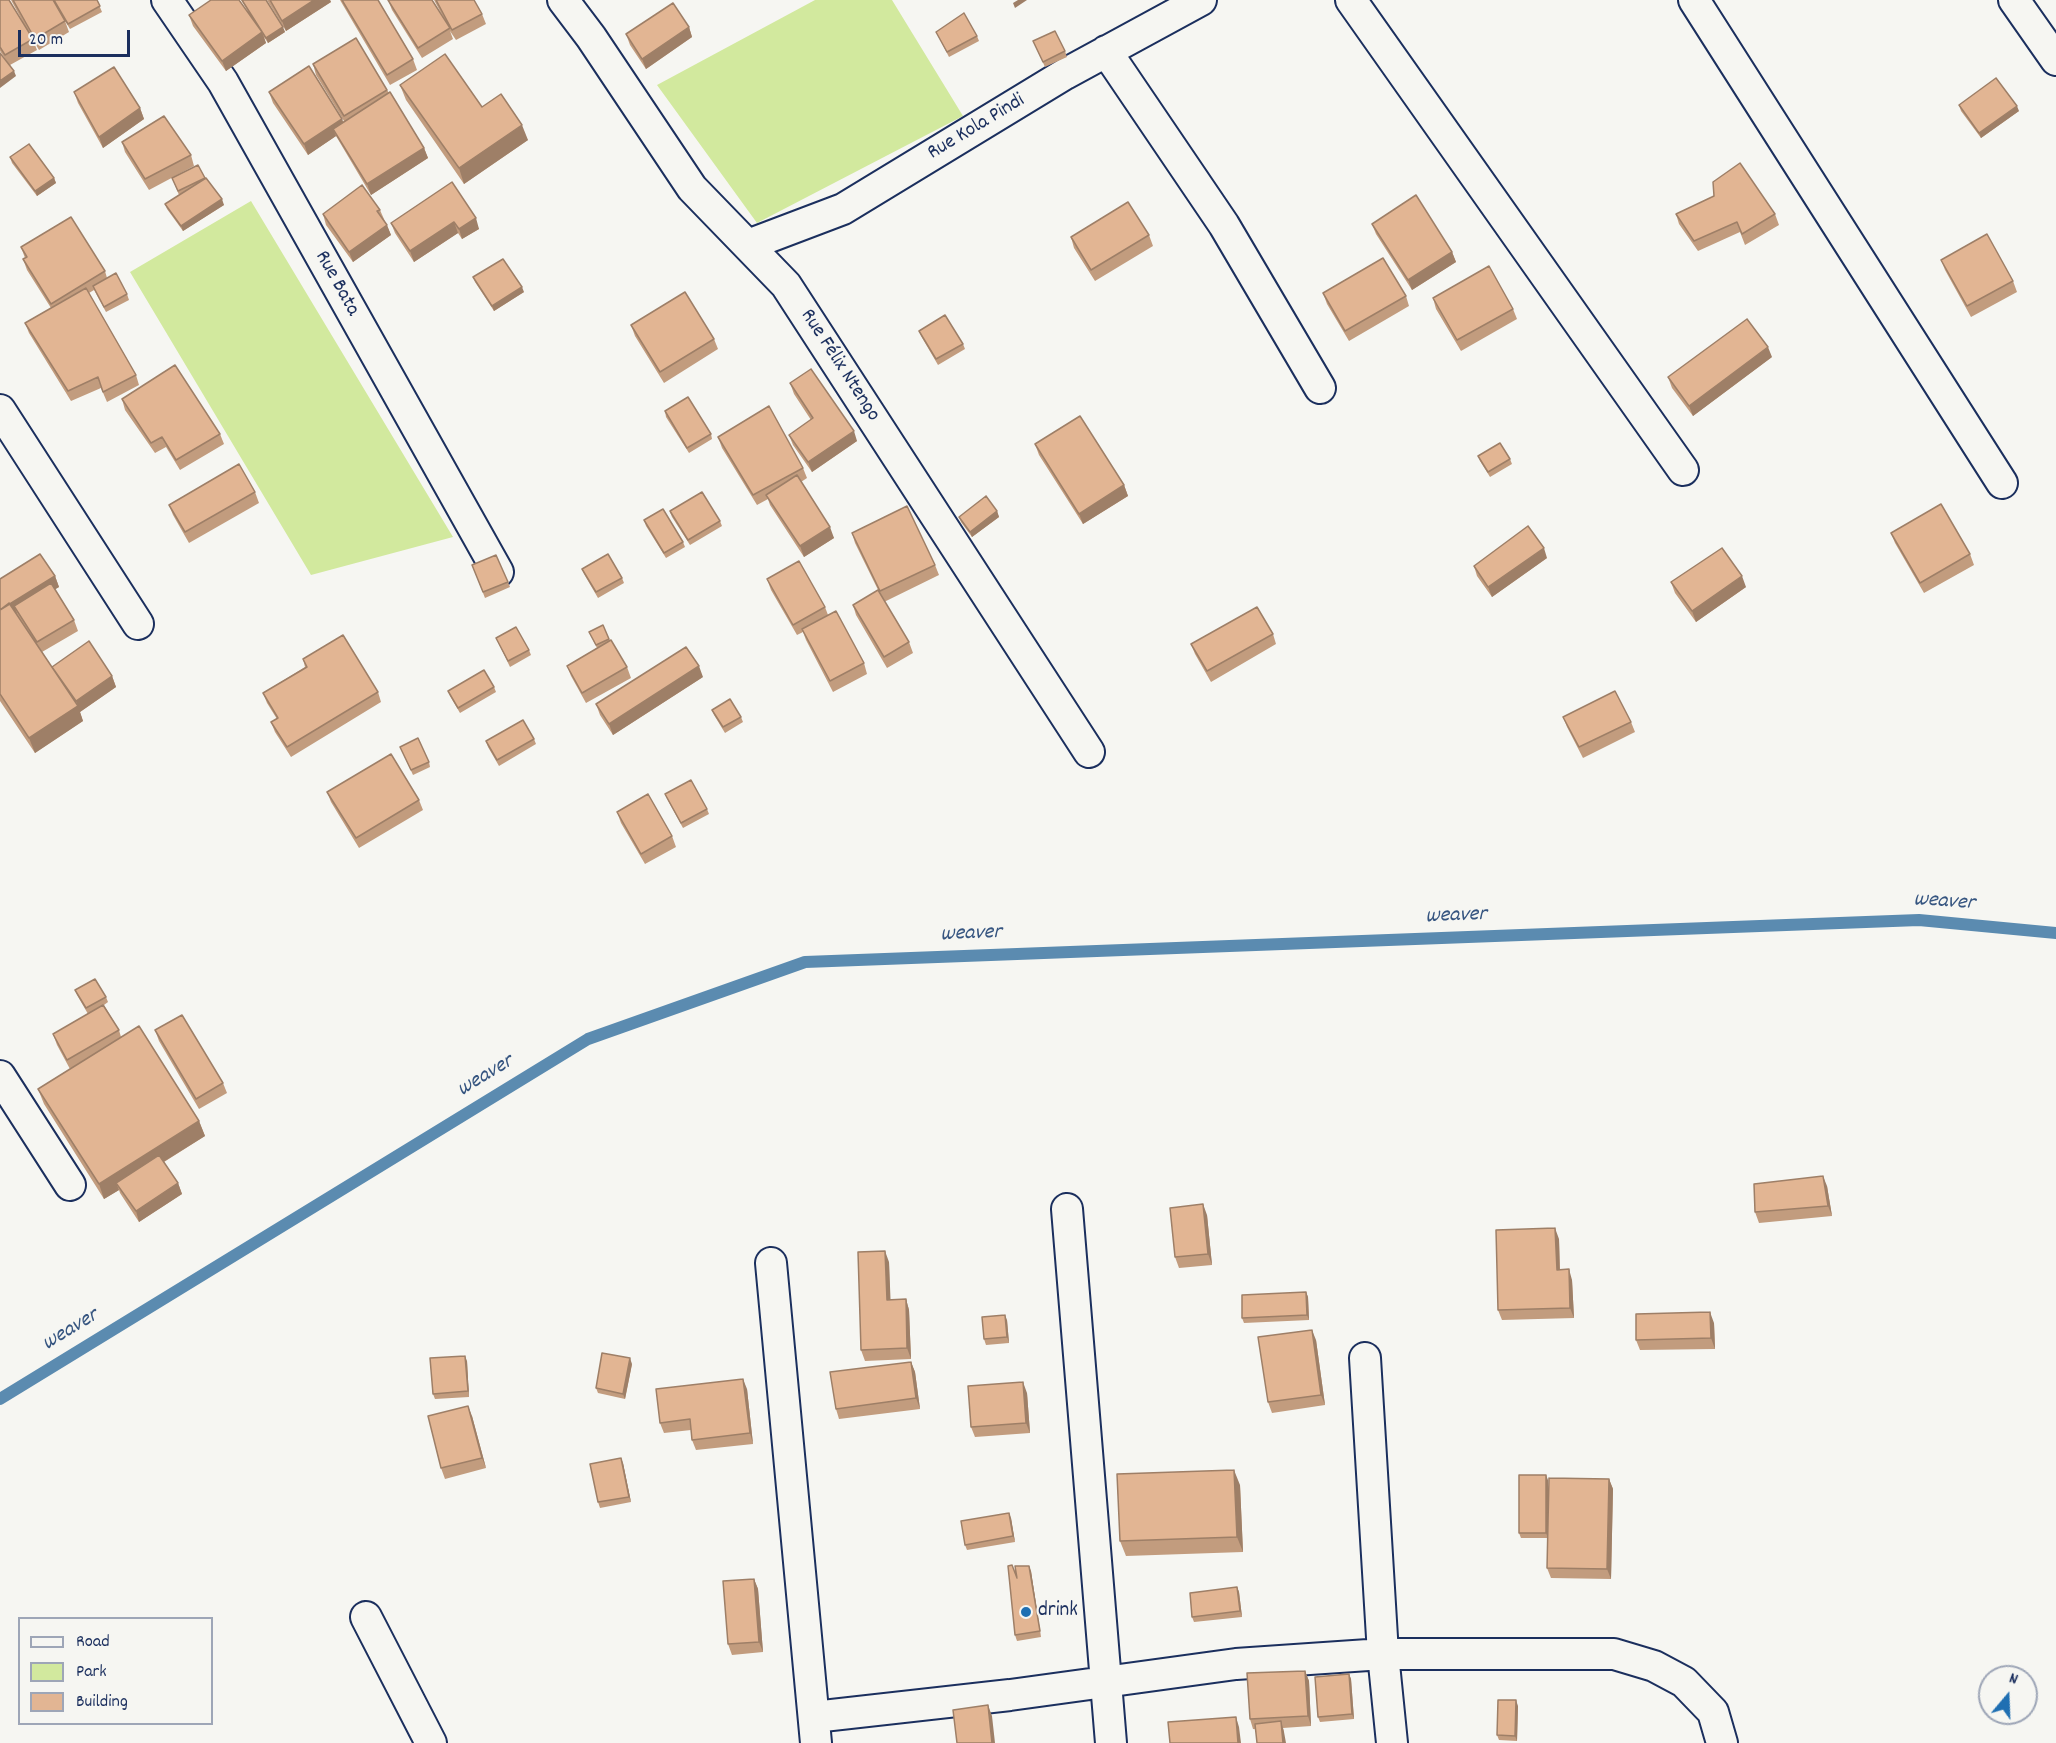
<!DOCTYPE html>
<meta charset="utf-8">
<style>
body{margin:0}
#map{position:relative;width:2056px;height:1743px;overflow:hidden;background:#f6f6f2;font-family:Dekko,sans-serif}
canvas{display:block}
.legend{position:absolute;left:18px;top:1617px;width:195px;height:108px;box-sizing:border-box;background:#f6f6f2;border:2px solid #9ea6b7;margin:0;padding:8px 10px;list-style:none;font-size:18px;color:#1b2f5e}
.legend li{display:flex;align-items:center;gap:12px;height:30px}
.legend b{width:30px;border:2px solid #9ea6b7}
.north{position:absolute;left:1978px;top:1665px;width:60px;height:60px;box-sizing:border-box;background:#f6f6f2;border:2px solid #9ea6b7;border-radius:50%;rotate:19deg;font-size:16px;font-weight:700;line-height:24px;text-align:center;color:#1b2f5e}
.north::after{content:'';display:block;margin:auto;width:21px;height:27px;background:#1f6fb2;clip-path:polygon(50% 0,100% 100%,50% 72%,0 100%)}
.scale{position:absolute;left:18px;top:30px;width:112px;height:27px;box-sizing:border-box;border:3px solid #1b2f5e;border-top:0;padding-left:8px;font-size:18px;line-height:21px;white-space:nowrap;color:#1b2f5e;-webkit-text-stroke:4px #f6f6f2;paint-order:stroke}
</style>
<div id="map">
<canvas width="2056" height="1743"></canvas>
<ul class="legend">
<li><b style="height:8px;background:#f6f6f2"></b>Road</li>
<li><b style="height:16px;background:#d2e99e"></b>Park</li>
<li><b style="height:16px;background:#e2b593"></b>Building</li>
</ul>
<div class="north">N</div>
<div class="scale">20 m</div>
</div>
<script>
const ctx = document.querySelector('canvas').getContext('2d');
ctx.lineJoin = 'round';
function fillPath(path, color) { ctx.fillStyle = color; ctx.fill(path, 'evenodd'); }
const shape = rows => new Path2D(rows.map(r => 'M' + r).join(''));
function strokePath(path, color, width, dash) { ctx.strokeStyle = color; ctx.lineWidth = width; ctx.lineCap = dash ? 'butt' : 'round'; ctx.setLineDash(dash || []); ctx.stroke(path); }
function drawText(font, color, halo, rows, align = 'center') {
  ctx.font = font + ' Dekko,sans-serif'; ctx.lineWidth = 4.5; ctx.setLineDash([]); ctx.textBaseline = 'middle'; ctx.strokeStyle = halo; ctx.fillStyle = color; for (const [text, x, y, turn = 0] of rows) {
    ctx.save(); ctx.translate(x, y); ctx.rotate((+turn || 0) * Math.PI / 180); ctx.textAlign = isNaN(turn) ? turn : align; if (halo) ctx.strokeText(text, 0, 0); ctx.fillText(text, 0, 0); ctx.restore();
  }
}
const green = shape([
 [815,0,892,0,963,116,757,223,657,85],
 [251,201,453,537,311,575,130,272]
]);
const stream = shape([
 [0,1399,588,1039,805,962,1919,920,2056,933]
]);
const street = shape([
 [167,0,223,82,498,572],
 [563,0,591,37,692,188,786,285,1089,752],
 [1351,0,1683,470],
 [1694,0,2002,483],
 [2014,0,2056,60],
 [1106,51,1224,225,1320,388],
 [748,245,843,209,1065,74,1201,0],
 [0,410,138,624],
 [0,1076,70,1185],
 [1067,1209,1111,1743],
 [771,1263,816,1743],
 [1365,1358,1383,1654,1392,1743],
 [366,1617,431,1743],
 [814,1717,1010,1695,1236,1664,1383,1654,1614,1654,1654,1666,1684,1682,1713,1712,1722,1743]
]);
const wall = shape([
 [0,0,31,37,11,0,97,0,102,12,70,29,65,21,69,32,39,50,33,40,37,50,10,65,16,76,0,51],
 [241,0,266,0,285,32,268,43,264,37,266,43,226,71,193,26,189,15,252,18],
 [267,0,330,0,331,2,286,31],
 [340,0,378,0,413,59,417,70,390,85],
 [388,0,447,24,434,0,474,0,482,14,486,24,456,40,450,31,453,39,422,58,392,10],
 [689,27,692,37,646,69,630,45,626,34],
 [936,32,977,36,979,41,949,57],
 [1033,41,1065,51,1067,57,1045,67],
 [313,64,387,90,424,148,428,158,371,195,336,136,308,155,273,103,269,92,342,119,343,122,344,121,316,75],
 [400,85,482,107,528,140,464,184,406,100],
 [74,92,140,108,144,119,103,148,78,103],
 [1959,105,2019,111,1981,138,1961,111],
 [122,142,191,155,194,166,149,190,125,152],
 [10,157,54,178,56,183,37,196,12,163],
 [172,178,205,178,224,205,183,231,167,209,165,204,179,195],
 [452,182,479,229,462,239,458,233,414,262,395,233,391,223],
 [380,210,391,235,353,262,326,225,323,214],
 [1676,214,1775,214,1779,225,1745,245,1740,232,1698,251,1679,224],
 [1372,224,1452,252,1456,262,1412,290,1376,234],
 [1149,235,1153,246,1095,281,1074,248,1071,237],
 [21,247,105,271,107,278,127,294,129,300,106,312,94,290,89,293,136,375,139,385,107,402,101,388,71,401,29,333,25,323,51,308,27,270,23,259,25,258],
 [1941,260,2013,281,2017,292,1971,317,1945,270],
 [473,277,524,292,494,311,475,282],
 [1323,293,1406,296,1409,306,1349,341,1327,304],
 [1433,298,1513,309,1517,319,1461,351,1436,309],
 [631,325,714,339,718,349,664,383,635,336],
 [919,331,963,344,965,349,938,365,921,336],
 [1772,357,1693,416,1672,388,1668,377],
 [790,383,857,441,812,472,793,445,789,435,811,420,794,394],
 [122,399,220,434,224,444,180,470,166,447,155,453,125,410],
 [665,411,711,434,712,439,689,453,666,417],
 [718,437,803,468,807,478,801,482,834,538,804,557,770,505,768,499,757,505,722,448],
 [1035,444,1124,485,1128,496,1083,524,1039,455],
 [1478,456,1510,459,1512,464,1490,477,1480,461],
 [255,492,259,503,189,543,173,515,169,505],
 [997,511,999,517,972,537,961,522,959,517],
 [670,512,720,521,722,526,690,545,672,517],
 [644,520,683,542,685,547,666,558,646,526],
 [852,533,935,565,939,575,884,602,909,642,913,653,887,668,856,615,853,605,883,600,855,543],
 [1891,533,1970,554,1974,565,1924,593,1895,543],
 [1547,558,1492,597,1477,576,1474,566],
 [472,565,508,582,510,587,485,598],
 [582,569,622,578,624,583,598,598,584,574],
 [55,576,59,587,55,589,74,620,78,631,42,652,52,667,112,676,116,687,80,712,83,721,35,753,0,701,0,579],
 [767,579,825,607,828,615,864,663,867,674,833,692,806,640,803,632,797,635,771,590],
 [1671,582,1746,587,1696,622,1675,593],
 [603,625,610,641,627,667,631,678,586,703,571,676,567,666,597,648,589,632],
 [1273,634,1276,644,1211,682,1195,654,1191,644],
 [496,638,529,650,531,655,510,667],
 [303,659,378,692,381,702,291,757,275,732,271,722,277,719,267,703,263,693,305,667],
 [703,677,613,735,600,715,596,704],
 [494,687,496,692,460,713,450,696,448,691],
 [712,710,741,717,743,722,725,733,714,715],
 [1563,717,1631,722,1635,732,1583,758,1567,727],
 [534,739,536,744,499,766,488,747,486,741],
 [400,747,429,762,430,767,413,775],
 [327,792,419,800,423,810,359,848,331,802],
 [665,794,707,809,709,814,683,828,667,799],
 [617,812,672,836,676,847,645,864,621,823],
 [75,990,106,997,108,1002,104,1005,119,1030,121,1037,199,1121,205,1136,164,1162,178,1183,182,1194,139,1222,120,1193,119,1190,104,1199,44,1104,38,1089,70,1069,57,1045,53,1034,88,1014,77,995],
 [155,1030,223,1083,227,1093,199,1109,159,1041],
 [1827,1186,1832,1216,1759,1223,1755,1212],
 [1207,1215,1212,1265,1179,1268,1175,1257],
 [1559,1239,1560,1270,1572,1280,1574,1318,1502,1320,1498,1310],
 [889,1262,890,1300,906,1299,909,1310,911,1359,865,1361,861,1350],
 [1306,1292,1308,1297,1309,1320,1244,1323,1242,1318],
 [1007,1320,1009,1343,986,1345,984,1339],
 [1714,1323,1715,1349,1640,1350,1636,1340],
 [1316,1340,1325,1405,1272,1413,1268,1402],
 [467,1361,469,1397,435,1399,433,1394],
 [911,1362,915,1372,920,1409,839,1419,836,1409],
 [632,1364,625,1399,598,1393,596,1388],
 [747,1389,753,1444,696,1450,692,1440,691,1430,664,1433,660,1423],
 [1027,1393,1030,1433,975,1437,971,1427],
 [472,1416,486,1468,445,1479,441,1468],
 [623,1463,631,1502,600,1508,598,1502],
 [1609,1479,1613,1489,1611,1579,1551,1578,1547,1568,1548,1538,1521,1538,1519,1533,1548,1480,1548,1524],
 [1240,1485,1243,1552,1126,1556,1120,1541],
 [1011,1518,1015,1542,967,1550,965,1545],
 [1031,1571,1041,1637,1017,1641,1015,1635,1017,1578],
 [754,1579,758,1589,763,1652,732,1655,728,1644],
 [1237,1587,1239,1592,1242,1617,1194,1622,1192,1617],
 [1305,1671,1309,1681,1311,1726,1283,1728,1284,1732,1253,1729,1250,1719],
 [1349,1674,1351,1679,1354,1719,1320,1722,1318,1717],
 [1518,1706,1517,1741,1499,1740,1497,1735]
]);
const shadedWall = shape([
 [314,0,330,0,331,2,286,31,282,21],
 [1018,0,1027,0,1015,8,1013,3],
 [283,27,285,32,268,43,266,38],
 [689,27,692,37,646,69,642,59],
 [262,32,266,43,226,71,222,61],
 [14,71,16,76,0,88,0,81],
 [2017,106,2019,111,1981,138,1979,133],
 [140,108,144,119,103,148,99,137],
 [342,119,346,130,333,129,336,136,308,155,304,144],
 [522,125,528,140,464,184,459,168],
 [424,148,428,158,371,195,367,184],
 [54,178,56,183,37,196,35,191],
 [222,199,224,205,183,231,181,226],
 [476,218,479,229,462,239,459,229],
 [454,222,458,233,414,262,410,251],
 [387,225,391,235,353,262,349,252],
 [1452,252,1456,262,1412,290,1408,280],
 [522,287,524,292,494,311,492,306],
 [1768,347,1772,357,1693,416,1689,406],
 [854,431,857,441,812,472,808,462],
 [1124,485,1128,496,1083,524,1079,514],
 [997,511,999,517,972,537,970,532],
 [830,527,834,538,804,557,800,546],
 [1544,548,1547,558,1492,597,1488,587],
 [55,576,59,587,18,612,14,606,17,613,0,623,0,610],
 [1742,576,1746,587,1696,622,1692,611],
 [699,666,703,677,613,735,609,724],
 [112,676,116,687,80,712,83,721,35,753,29,738,78,706,76,701],
 [199,1121,205,1136,120,1189,116,1183,119,1190,104,1199,99,1184],
 [1823,1176,1827,1186,1832,1216,1828,1206],
 [178,1183,182,1194,139,1222,136,1211],
 [1203,1204,1207,1215,1212,1265,1208,1254],
 [1555,1228,1559,1239,1560,1280,1557,1270],
 [885,1251,889,1262,891,1311,887,1300],
 [1569,1269,1572,1280,1574,1318,1570,1308],
 [1306,1292,1308,1297,1309,1320,1307,1315],
 [906,1299,909,1310,911,1359,907,1348],
 [1710,1312,1714,1323,1715,1349,1711,1338],
 [1005,1315,1007,1320,1009,1343,1007,1337],
 [1312,1330,1316,1340,1325,1405,1321,1395],
 [465,1356,467,1361,469,1397,468,1391],
 [630,1358,632,1364,625,1399,623,1394],
 [911,1362,915,1372,920,1409,916,1398],
 [743,1379,747,1389,753,1444,750,1433],
 [1023,1382,1027,1393,1030,1433,1026,1423],
 [468,1406,472,1416,486,1468,482,1458],
 [621,1458,623,1463,631,1502,629,1497],
 [1234,1470,1240,1485,1243,1552,1237,1537],
 [1546,1475,1548,1480,1548,1538,1546,1533],
 [1609,1479,1613,1489,1611,1579,1607,1569],
 [1009,1513,1011,1518,1015,1542,1013,1536],
 [1029,1566,1031,1571,1041,1637,1040,1631],
 [754,1579,758,1589,763,1652,759,1642],
 [1237,1587,1239,1592,1242,1617,1240,1611],
 [1305,1671,1309,1681,1311,1726,1308,1716],
 [1349,1674,1351,1679,1354,1719,1352,1714],
 [1516,1700,1518,1706,1517,1741,1515,1736],
 [988,1705,992,1716,995,1743,992,1743],
 [1236,1717,1239,1727,1241,1743,1238,1743],
 [1281,1721,1284,1732,1286,1743,1283,1743]
]);
const building = shape([
 [0,0,9,0,33,39,5,55,0,47,0,0],
 [13,0,53,0,65,21,35,39,13,0],
 [54,0,97,0,100,6,68,24,54,0],
 [211,0,239,0,262,32,222,61,189,15,211,0],
 [242,0,266,0,283,27,266,38,242,0],
 [270,0,314,0,282,21,270,0],
 [342,0,378,0,413,59,387,75,342,0],
 [388,0,432,0,450,28,418,48,388,0],
 [436,0,474,0,482,14,452,30,436,0],
 [673,3,689,27,642,59,626,34,673,3],
 [964,13,977,36,947,52,936,32,964,13],
 [1055,31,1065,51,1043,62,1033,41,1055,31],
 [356,38,387,90,344,116,313,64,356,38],
 [0,53,14,71,0,81,0,53],
 [445,54,482,107,501,94,522,125,459,168,400,85,445,54],
 [309,66,342,119,304,144,269,92,309,66],
 [114,67,140,108,99,137,74,92,114,67],
 [1996,78,2017,106,1979,133,1959,105,1996,78],
 [390,92,424,148,367,184,333,129,390,92],
 [164,116,191,155,145,179,122,142,164,116],
 [29,144,54,178,35,191,10,157,29,144],
 [1740,163,1775,214,1742,234,1737,222,1694,241,1676,214,1714,196,1713,182,1740,163],
 [198,165,205,178,178,191,172,178,198,165],
 [206,178,222,199,181,226,165,204,206,178],
 [452,182,476,218,459,229,454,222,410,251,391,223,452,182],
 [362,185,380,210,377,211,387,225,349,252,323,214,362,185],
 [1416,195,1452,252,1408,280,1372,224,1416,195],
 [1128,202,1149,235,1091,270,1071,237,1128,202],
 [71,217,105,271,51,304,23,259,27,257,21,247,71,217],
 [1987,234,2013,281,1967,306,1941,260,1987,234],
 [1383,258,1406,296,1345,331,1323,293,1383,258],
 [503,259,522,287,492,306,473,277,503,259],
 [1489,266,1513,309,1457,340,1433,298,1489,266],
 [116,273,127,294,104,307,93,286,116,273],
 [86,288,136,375,103,392,98,377,68,391,25,323,86,288],
 [685,292,714,339,660,372,631,325,685,292],
 [945,315,963,344,936,359,919,331,945,315],
 [1747,319,1768,347,1689,406,1668,377,1747,319],
 [175,365,220,434,176,460,162,437,151,443,122,399,175,365],
 [811,369,854,431,808,462,789,435,813,418,790,383,811,369],
 [688,397,711,434,687,448,665,411,688,397],
 [769,406,803,468,753,495,718,437,769,406],
 [1080,416,1124,485,1079,514,1035,444,1080,416],
 [1500,443,1510,459,1488,472,1478,456,1500,443],
 [239,464,255,492,185,532,169,505,239,464],
 [797,475,830,527,800,546,766,495,797,475],
 [702,492,720,521,688,540,670,511,702,492],
 [986,496,997,511,970,532,959,517,986,496],
 [1941,504,1970,554,1920,583,1891,533,1941,504],
 [907,506,935,565,880,591,852,533,907,506],
 [663,509,683,542,664,553,644,520,663,509],
 [1528,526,1544,548,1488,587,1474,566,1528,526],
 [1722,548,1742,576,1692,611,1671,582,1722,548],
 [40,554,55,576,0,610,0,579,40,554],
 [608,554,622,578,596,592,582,569,608,554],
 [496,555,508,582,483,592,472,565,496,555],
 [799,561,825,607,793,625,767,579,799,561],
 [51,583,74,620,37,642,14,606,51,583],
 [878,590,909,642,884,657,853,605,878,590],
 [9,603,78,706,29,738,0,694,0,610,9,603],
 [1257,607,1273,634,1207,671,1191,644,1257,607],
 [836,611,864,663,830,681,802,629,836,611],
 [603,625,609,639,596,645,589,632,603,625],
 [516,627,529,650,508,661,496,638,516,627],
 [343,635,378,692,287,747,271,722,278,718,263,693,307,667,303,659,343,635],
 [611,640,627,667,582,693,567,666,611,640],
 [89,641,112,676,76,701,52,667,89,641],
 [686,647,699,666,609,724,596,704,686,647],
 [484,670,494,687,458,708,448,691,484,670],
 [1615,691,1631,722,1579,747,1563,717,1615,691],
 [730,699,741,717,723,727,712,710,730,699],
 [523,720,534,739,497,760,486,741,523,720],
 [418,738,429,762,411,770,400,747,418,738],
 [391,754,419,800,356,838,327,792,391,754],
 [691,780,707,809,681,823,665,794,691,780],
 [648,794,672,836,641,854,617,812,648,794],
 [95,979,106,997,86,1008,75,990,95,979],
 [103,1005,119,1030,67,1060,53,1034,103,1005],
 [182,1015,223,1083,196,1099,155,1030,182,1015],
 [139,1026,199,1121,99,1184,38,1089,139,1026],
 [159,1155,178,1183,136,1211,116,1183,159,1155],
 [1823,1176,1828,1206,1755,1212,1754,1184,1823,1176],
 [1203,1204,1208,1254,1175,1257,1170,1208,1203,1204],
 [1555,1228,1557,1270,1569,1269,1570,1308,1498,1310,1496,1230,1555,1228],
 [885,1251,887,1300,906,1299,907,1348,861,1350,858,1252,885,1251],
 [1306,1292,1307,1315,1242,1318,1242,1295,1306,1292],
 [1710,1312,1711,1338,1636,1340,1636,1314,1710,1312],
 [1005,1315,1007,1337,984,1339,982,1317,1005,1315],
 [1312,1330,1321,1395,1268,1402,1258,1337,1312,1330],
 [602,1353,630,1358,623,1394,596,1388,602,1353],
 [465,1356,468,1391,433,1394,430,1358,465,1356],
 [911,1362,916,1398,836,1409,830,1372,911,1362],
 [743,1379,750,1433,692,1440,690,1419,660,1423,656,1389,743,1379],
 [1023,1382,1026,1423,971,1427,968,1386,1023,1382],
 [468,1406,482,1458,441,1468,428,1416,468,1406],
 [621,1458,629,1497,598,1502,590,1464,621,1458],
 [1234,1470,1237,1537,1120,1541,1117,1474,1234,1470],
 [1519,1475,1546,1475,1546,1533,1519,1533,1519,1475],
 [1549,1478,1609,1479,1607,1569,1547,1568,1549,1478],
 [1009,1513,1013,1536,965,1545,961,1521,1009,1513],
 [1012,1565,1017,1578,1015,1566,1029,1566,1040,1631,1015,1635,1008,1566,1012,1565],
 [754,1579,759,1642,728,1644,723,1581,754,1579],
 [1237,1587,1240,1611,1192,1617,1190,1593,1237,1587],
 [1305,1671,1308,1716,1250,1719,1247,1673,1305,1671],
 [1349,1674,1352,1714,1318,1717,1315,1677,1349,1674],
 [1498,1700,1516,1700,1515,1736,1497,1735,1498,1700],
 [988,1705,992,1743,957,1743,953,1710,988,1705],
 [1236,1717,1238,1743,1170,1743,1168,1722,1236,1717],
 [1281,1721,1283,1743,1257,1743,1255,1724,1281,1721]
]);
const markers = [
 [1026,1612,6,"#1f6fb2"]
];
const streetNames = [
 ["Rue Kola Pindi",977,128,-31],
 ["Rue Bata",336,284,61],
 ["Rue Félix Ntengo",839,366,57]
];
const poiNames = [
 ["drink",1038,1612]
];
const waterNames = [
 ["weaver",1944,903,4],
 ["weaver",1456,917,-2],
 ["weaver",971,935,-2],
 ["weaver",486,1077,-31],
 ["weaver",71,1331,-31]
];
fillPath(green, '#d2e99e');
strokePath(stream, '#5b8bb0', 12);
strokePath(street, '#1b2f5e', 34);
strokePath(street, '#f6f6f2', 30);
fillPath(wall, '#c29c7e');
fillPath(shadedWall, '#9e7f67');
fillPath(building, '#e2b593');
strokePath(building, '#9e7f67', 1.5);
for (const [x, y, r, color] of markers) { const dot = new Path2D(); dot.arc(x, y, r, 0, 2 * Math.PI); ctx.fillStyle = color; ctx.fill(dot); strokePath(dot, '#f6f6f2', 2); }
drawText('21px', '#1b2f5e', '#f6f6f2', streetNames);
drawText('21px', '#1b2f5e', '#f6f6f2', poiNames, 'left');
drawText('italic 22px', '#365580', '#f6f6f2', waterNames);
</script>
